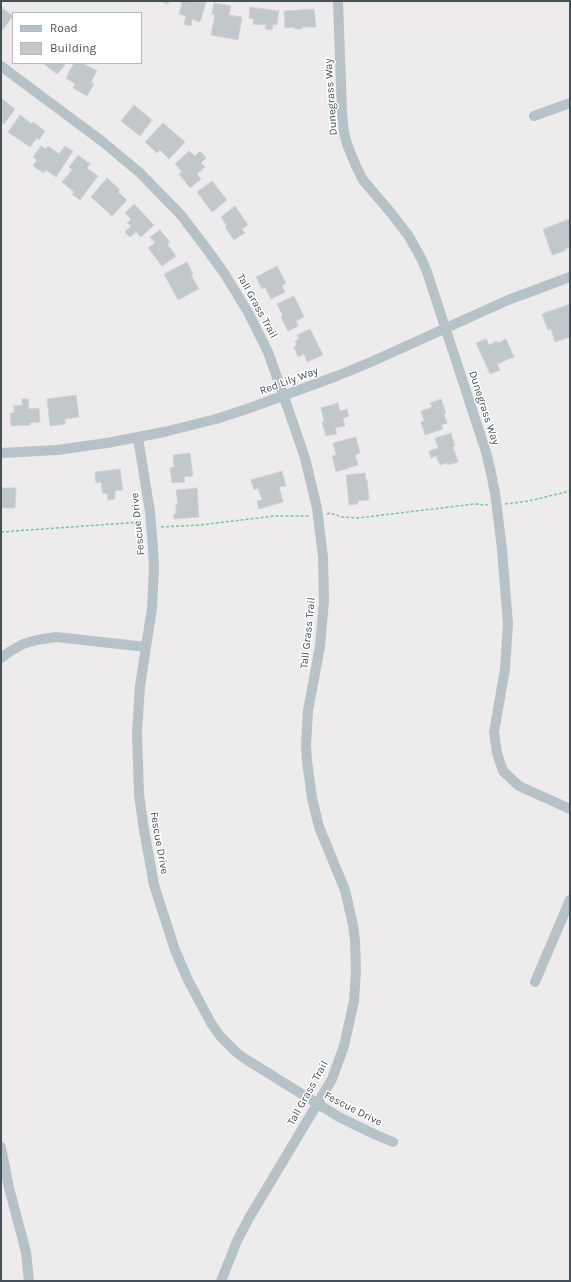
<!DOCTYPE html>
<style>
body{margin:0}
#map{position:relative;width:571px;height:1282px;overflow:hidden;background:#eeebec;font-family:Karla,sans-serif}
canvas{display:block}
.frame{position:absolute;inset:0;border:2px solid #455158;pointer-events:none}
.legend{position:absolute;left:12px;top:12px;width:130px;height:52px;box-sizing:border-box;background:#fff;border:1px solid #b5b9bc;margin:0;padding:5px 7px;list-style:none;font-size:12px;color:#455158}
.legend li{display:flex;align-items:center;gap:8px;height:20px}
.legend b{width:20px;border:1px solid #b5b9bc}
</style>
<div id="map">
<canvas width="571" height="1282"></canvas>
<div class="frame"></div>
<ul class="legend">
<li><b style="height:5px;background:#b7c2c8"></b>Road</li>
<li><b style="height:11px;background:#c2c7cb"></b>Building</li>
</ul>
</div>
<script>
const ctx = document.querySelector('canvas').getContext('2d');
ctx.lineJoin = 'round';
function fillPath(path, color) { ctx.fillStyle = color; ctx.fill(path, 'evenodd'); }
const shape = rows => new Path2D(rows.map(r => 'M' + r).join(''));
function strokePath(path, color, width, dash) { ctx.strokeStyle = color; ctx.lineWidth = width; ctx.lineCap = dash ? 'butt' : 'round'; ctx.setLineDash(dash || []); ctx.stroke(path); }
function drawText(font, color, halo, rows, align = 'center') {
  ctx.font = font + ' Karla,sans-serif'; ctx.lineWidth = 3; ctx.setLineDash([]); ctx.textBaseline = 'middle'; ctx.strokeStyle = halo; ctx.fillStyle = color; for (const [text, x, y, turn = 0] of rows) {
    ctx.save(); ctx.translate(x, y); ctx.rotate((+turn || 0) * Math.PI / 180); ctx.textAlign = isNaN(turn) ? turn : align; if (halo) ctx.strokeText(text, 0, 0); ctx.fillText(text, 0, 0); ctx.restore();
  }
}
const building = shape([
 [159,1,170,1,168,4,159,1],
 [179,1,206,2,200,22,192,19,191,26,184,24,186,16,179,14,182,3,179,2,179,1],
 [214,3,231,6,229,15,242,17,238,40,211,35,215,15,212,14,214,3],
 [1,7,13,16,1,32,1,7],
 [250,7,279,11,277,25,273,24,272,30,265,29,266,25,253,24,254,19,249,18,250,7],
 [314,9,316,27,302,27,302,29,295,29,295,27,285,28,284,11,314,9],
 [43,63,62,63,65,65,57,74,43,63],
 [74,63,82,63,97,71,91,82,94,84,87,96,73,88,75,84,66,78,74,63],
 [1,98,15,109,4,124,1,122,1,98],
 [134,105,152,120,140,136,121,121,134,105],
 [20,115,32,124,33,122,45,131,39,140,37,138,30,147,8,132,20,115],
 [163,123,185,142,169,159,160,150,157,153,145,142,163,123],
 [41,146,46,149,48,146,59,154,65,146,73,151,56,177,46,170,44,173,33,166,37,160,33,157,41,146],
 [189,151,195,156,200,151,206,158,201,163,205,167,197,174,201,179,190,188,179,174,182,172,175,164,189,151],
 [78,155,90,164,87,168,98,176,80,200,72,194,74,192,62,182,72,170,69,167,78,155],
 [107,178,120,190,118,192,127,200,112,216,91,197,107,178],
 [212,181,227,200,212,212,197,192,212,181],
 [134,204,154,225,141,237,136,232,130,237,125,232,131,226,127,223,131,219,125,213,134,204],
 [235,206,248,225,242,229,245,233,234,240,225,227,227,226,221,217,235,206],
 [570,219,570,247,565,249,565,251,552,255,543,229,570,219],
 [160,230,170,242,167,244,176,256,162,266,148,248,155,243,150,237,160,230],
 [187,262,193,274,191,275,199,289,178,300,164,274,187,262],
 [277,266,286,283,282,286,285,292,271,299,265,287,262,289,256,277,277,266],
 [294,296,304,317,296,321,298,326,288,331,281,317,283,316,277,304,294,296],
 [570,304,570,337,555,342,551,329,548,330,542,314,570,304],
 [310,329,323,355,307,362,304,354,298,357,294,347,297,345,295,341,299,339,297,335,310,329],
 [486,339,489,345,497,341,498,343,506,339,514,357,497,364,500,370,490,374,476,343,486,339],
 [76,395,79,417,65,419,65,424,50,426,47,399,76,395],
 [22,399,28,399,29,409,39,408,40,422,30,423,30,425,11,426,10,413,14,413,14,406,22,405,22,399],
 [441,399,446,413,444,414,447,423,441,425,443,429,425,435,421,422,424,421,421,411,432,407,430,403,441,399],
 [338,403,340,411,347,409,349,416,343,418,345,426,335,428,337,434,326,436,322,422,324,421,321,408,338,403],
 [451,433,455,446,453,447,458,462,448,465,447,463,440,465,436,456,431,458,429,451,438,448,435,438,451,433],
 [356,437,360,453,355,455,358,465,336,472,332,456,336,455,333,443,356,437],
 [190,453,193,476,184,477,185,482,172,483,170,468,174,467,173,455,190,453],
 [120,469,123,490,115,491,115,499,108,500,107,493,103,494,101,482,96,483,95,472,120,469],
 [282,471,286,486,279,487,283,502,259,509,257,501,262,500,258,488,254,490,251,480,282,471],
 [365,473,366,480,367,480,369,500,358,501,358,504,349,505,346,475,365,473],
 [1,480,1,488,16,488,15,508,1,508,1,480],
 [197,488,199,517,174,519,174,514,176,514,176,504,178,504,176,490,197,488]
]);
const path = shape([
 [505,504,529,501,570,491],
 [327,514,330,513,342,517,358,518,474,504,488,505],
 [161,527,200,525,274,516,309,516],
 [1,532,141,522]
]);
const minor = shape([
 [338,1,342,112,344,132,347,144,356,166,363,180,391,213,408,235,421,258,427,272,486,452,491,473,495,493,502,549,508,624,505,669,494,732,497,753,503,771,519,786,570,809],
 [1,66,103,142,140,173,181,215,209,252,224,273,248,312,268,352,293,423,305,458,317,508,323,557,324,601,320,646,308,711,306,745,307,761,312,798,319,827,345,890,353,925,355,941,356,970,354,1001,344,1046,332,1079,325,1091,249,1218,237,1241,221,1281],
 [534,116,570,103],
 [138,438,150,512,153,548,154,568,152,608,140,686,139,701,137,733,139,794,143,824,154,885,175,950,188,980,211,1023,220,1036,237,1053,247,1060,339,1117,376,1135,393,1142],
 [1,453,57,450,107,443,164,432,216,419,247,409,337,376,371,362,508,300,570,277],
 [1,658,9,652,23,644,37,640,56,637,146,647],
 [535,982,570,900],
 [1,1147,9,1188,26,1252,29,1281]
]);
const streetNames = [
 ["Dunegrass Way",331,97,-94],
 ["Tall Grass Trail",257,306,61],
 ["Red Lily Way",289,381,-20],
 ["Dunegrass Way",484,408,72],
 ["Fescue Drive",138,524,-96],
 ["Tall Grass Trail",308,633,-84],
 ["Fescue Drive",159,843,80],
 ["Tall Grass Trail",308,1093,-61],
 ["Fescue Drive",353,1109,27]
];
fillPath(building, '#c2c7cb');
strokePath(building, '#cfd3d7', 1);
strokePath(path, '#73c894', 1.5, [3, 2]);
strokePath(minor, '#b7c2c8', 10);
drawText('11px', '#455158', '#fff', streetNames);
</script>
